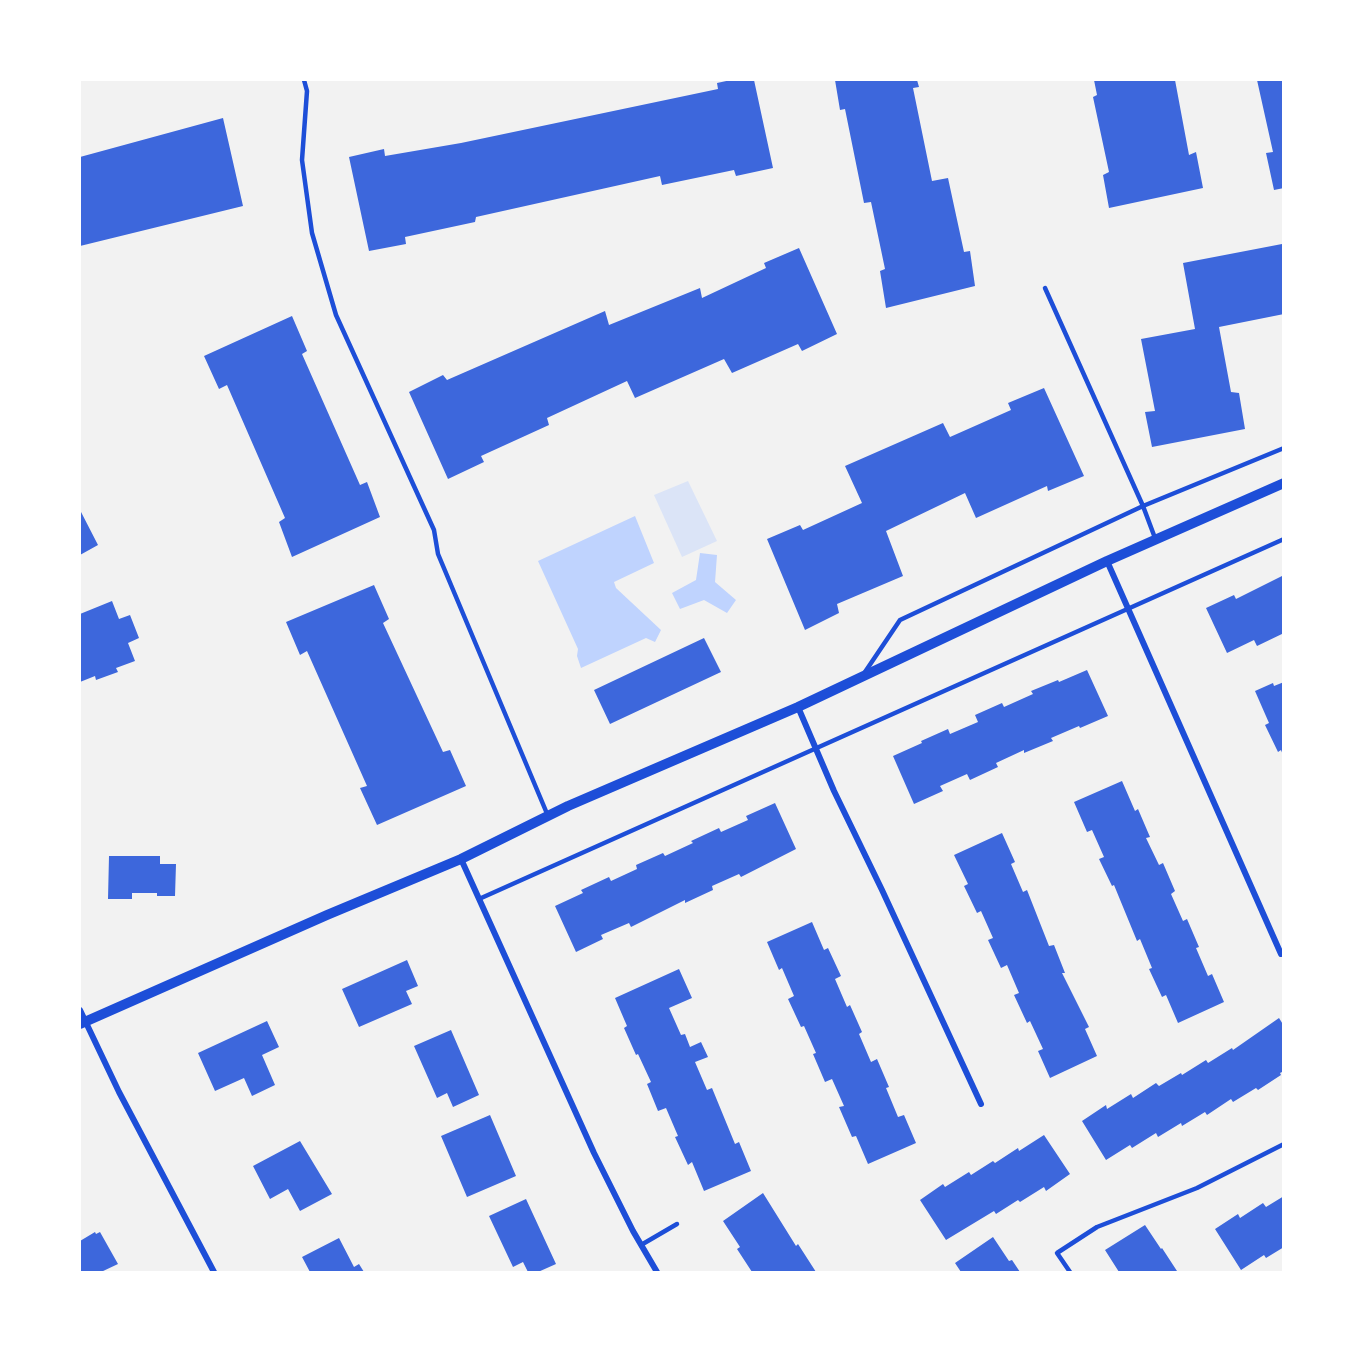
<!DOCTYPE html>
<style>
body{margin:0}
#map{position:relative;width:1363px;height:1352px;overflow:hidden;background:#f2f2f2;font-family:Manrope,sans-serif}
canvas{display:block}
.frame{position:absolute;inset:0;border:81px solid #fff;pointer-events:none}
</style>
<div id="map">
<canvas width="1363" height="1352"></canvas>
<div class="frame"></div>
</div>
<script>
const ctx = document.querySelector('canvas').getContext('2d');
ctx.lineJoin = 'round';
function fillPath(path, color) { ctx.fillStyle = color; ctx.fill(path, 'evenodd'); }
const shape = rows => new Path2D(rows.map(r => 'M' + r).join(''));
function strokePath(path, color, width, dash) { ctx.strokeStyle = color; ctx.lineWidth = width; ctx.lineCap = dash ? 'butt' : 'round'; ctx.setLineDash(dash || []); ctx.stroke(path); }
const green = shape([
 [688,481,717,541,682,557,654,495]
]);
const water = shape([
 [635,516,654,563,614,582,616,588,661,630,655,642,646,638,581,668,577,656,578,649,538,561],
 [700,553,717,555,715,582,736,600,727,613,704,600,680,609,672,593,696,580]
]);
const building = shape([
 [731,80,754,80,773,168,736,176,734,170,662,185,660,176,476,217,475,222,405,237,406,244,369,251,349,157,384,149,385,156,461,143,718,89,717,83],
 [835,80,917,80,919,87,913,88,932,181,948,178,964,252,970,251,975,286,886,308,880,271,885,269,871,202,864,203,845,109,840,110],
 [1094,80,1175,80,1189,155,1196,152,1203,188,1109,208,1103,175,1109,172,1093,97,1097,95],
 [1257,80,1284,80,1284,188,1274,190,1266,153,1273,152],
 [223,118,243,206,80,246,80,157],
 [1282,244,1284,254,1284,314,1219,327,1231,392,1239,393,1245,429,1152,447,1145,412,1155,411,1141,339,1195,329,1183,263],
 [799,248,837,334,802,351,798,344,732,373,724,359,635,398,627,381,547,418,549,425,481,456,484,462,448,479,409,392,443,375,447,380,605,311,609,325,700,288,702,298,766,268,764,263],
 [292,316,307,351,302,354,360,485,367,482,380,517,292,557,279,522,285,518,227,385,219,389,204,356],
 [1044,388,1084,476,1048,491,1047,486,976,518,965,493,886,531,903,576,837,604,839,613,805,630,767,539,800,525,803,530,862,503,845,466,943,423,950,437,1011,410,1008,403],
 [80,510,98,545,80,555],
 [1284,575,1284,628,1282,629,1284,633,1257,646,1254,640,1227,653,1206,608,1234,595,1236,599],
 [374,585,389,619,383,623,443,752,450,750,466,786,377,825,360,788,367,786,307,651,300,655,286,622],
 [112,601,119,619,130,615,139,638,128,643,135,661,116,668,118,672,96,680,95,676,80,682,80,614],
 [704,638,721,672,610,724,594,690],
 [1087,670,1108,716,1080,728,1079,726,1051,738,1053,741,1024,753,1024,750,996,763,998,767,970,780,967,774,940,786,943,791,914,804,893,756,922,743,921,741,948,729,950,734,978,722,975,715,1002,703,1004,707,1033,694,1031,691,1058,680,1059,682],
 [1284,682,1284,755,1283,755,1281,750,1278,752,1265,725,1269,723,1255,691,1273,683,1274,686],
 [1122,781,1135,811,1138,809,1150,837,1146,838,1159,865,1163,863,1175,891,1171,894,1183,921,1187,919,1199,947,1196,948,1208,976,1212,974,1224,1002,1178,1023,1166,995,1162,997,1149,969,1152,968,1140,939,1137,941,1114,885,1112,886,1099,859,1104,857,1092,830,1087,832,1074,802],
 [775,803,796,849,741,877,739,874,712,886,713,890,685,903,685,900,631,927,629,923,601,935,603,939,576,952,555,906,583,893,581,890,609,877,611,881,637,869,636,865,663,853,665,856,693,843,691,841,719,828,721,832,748,820,746,816],
 [1002,833,1015,862,1011,864,1023,892,1027,890,1049,946,1054,945,1065,973,1062,973,1089,1027,1085,1029,1097,1056,1050,1078,1038,1051,1043,1049,1030,1021,1027,1023,1014,995,1019,993,1007,965,1001,968,988,940,993,938,981,911,977,913,964,886,968,884,954,855],
 [109,856,160,856,160,864,176,864,175,896,157,896,157,893,132,893,132,899,108,899],
 [812,922,824,950,828,948,841,976,835,979,847,1007,850,1005,862,1032,859,1034,871,1062,877,1059,889,1087,886,1088,898,1117,904,1115,916,1143,868,1164,856,1136,852,1137,839,1107,844,1106,832,1079,825,1082,813,1054,816,1053,804,1026,801,1027,788,999,794,996,782,968,779,970,767,942],
 [407,960,418,986,406,991,412,1004,359,1027,342,989],
 [679,969,692,998,669,1008,681,1035,685,1034,690,1047,701,1042,708,1057,695,1062,707,1090,712,1088,735,1144,739,1142,751,1171,704,1191,692,1162,688,1165,675,1137,678,1136,666,1108,658,1111,647,1084,651,1082,638,1054,636,1055,624,1028,627,1026,615,998],
 [1279,1018,1284,1026,1284,1071,1280,1073,1281,1075,1258,1090,1256,1088,1233,1102,1231,1099,1207,1115,1205,1112,1182,1126,1181,1123,1158,1137,1156,1133,1132,1148,1130,1145,1106,1160,1082,1121,1106,1105,1107,1109,1131,1094,1133,1098,1156,1083,1159,1086,1181,1073,1182,1075,1206,1060,1208,1063,1232,1048,1233,1050],
 [267,1021,279,1047,262,1055,275,1085,252,1096,244,1078,215,1091,198,1053],
 [451,1030,479,1095,453,1107,447,1093,437,1098,414,1046],
 [490,1115,516,1176,467,1197,441,1136],
 [1044,1135,1070,1174,1046,1191,1044,1187,1020,1202,1018,1200,996,1214,994,1211,946,1240,920,1200,943,1184,945,1187,969,1172,971,1175,993,1161,995,1163,1018,1148,1019,1151],
 [300,1141,332,1194,300,1211,288,1189,270,1199,253,1166],
 [763,1193,796,1246,798,1244,816,1272,752,1272,737,1249,740,1247,723,1221],
 [1284,1196,1284,1247,1266,1258,1264,1255,1241,1270,1215,1229,1238,1214,1240,1218,1263,1203,1266,1207],
 [526,1199,556,1264,538,1272,528,1272,523,1262,513,1267,489,1216],
 [1145,1225,1161,1249,1162,1248,1177,1271,1174,1272,1119,1272,1105,1250],
 [95,1232,96,1234,100,1232,118,1264,101,1272,80,1272,80,1241],
 [993,1237,1009,1261,1012,1260,1020,1272,961,1272,955,1263],
 [339,1238,354,1267,359,1264,364,1272,310,1272,302,1257]
]);
const service = shape([
 [304,80,307,91,302,160,312,233,336,315,434,530,438,554,548,816],
 [1045,288,1143,506,1155,538],
 [865,672,900,620,1143,506,1284,448],
 [479,899,1284,539],
 [641,1245,677,1224],
 [1070,1272,1057,1253,1097,1227,1197,1188,1284,1144]
]);
const minor = shape([
 [1107,561,1281,954],
 [798,707,834,791,882,890,981,1104],
 [461,859,594,1153,633,1231,657,1272],
 [80,1010,119,1092,214,1272]
]);
const tertiary = shape([
 [80,1024,327,915,461,859,568,806,798,707,1107,561,1284,483]
]);
fillPath(green, '#dbe4f7');
fillPath(water, '#bfd3fe');
fillPath(building, '#3d67dc');
strokePath(service, '#1d4ed8', 4.5);
strokePath(minor, '#1d4ed8', 6);
strokePath(tertiary, '#1d4ed8', 10);
</script>
